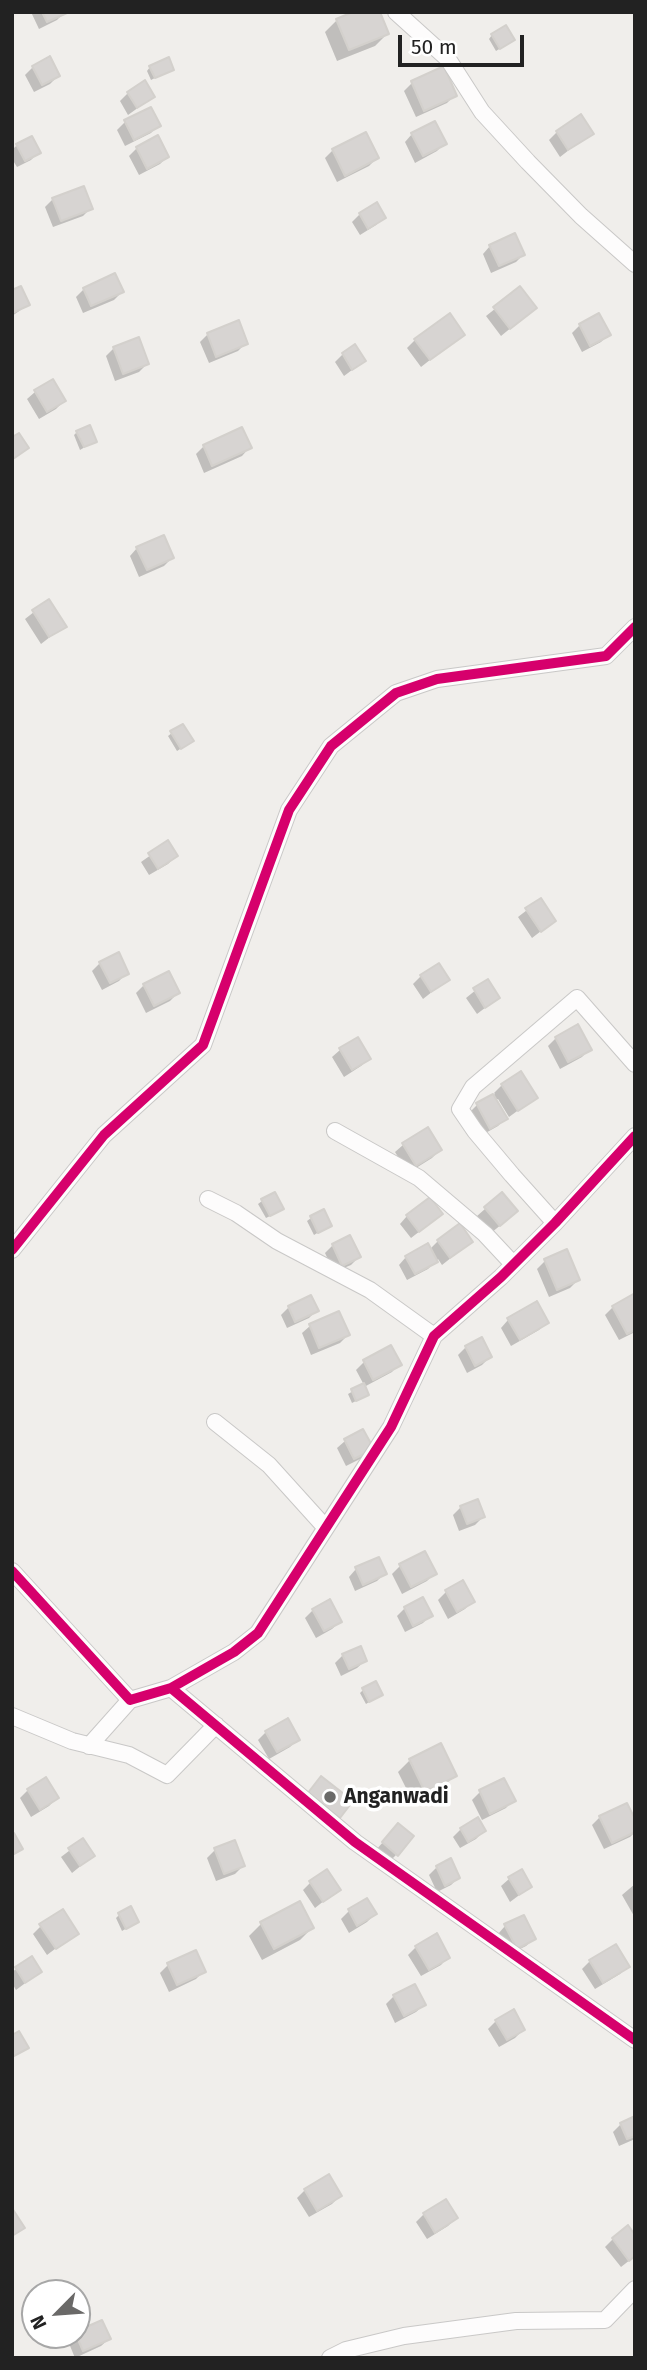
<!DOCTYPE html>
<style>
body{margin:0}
#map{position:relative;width:647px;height:2370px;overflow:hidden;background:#f0eeeb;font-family:"Fira Sans",sans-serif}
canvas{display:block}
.frame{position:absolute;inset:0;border:14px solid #222;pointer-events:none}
.north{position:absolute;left:21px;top:2279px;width:70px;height:70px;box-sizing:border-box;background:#fff;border:2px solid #a7a7a7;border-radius:50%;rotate:245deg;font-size:19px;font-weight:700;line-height:28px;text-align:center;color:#222}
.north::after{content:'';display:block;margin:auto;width:24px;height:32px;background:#6a6968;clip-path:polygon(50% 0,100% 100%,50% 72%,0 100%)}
.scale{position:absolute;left:398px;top:35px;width:126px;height:32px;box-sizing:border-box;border:4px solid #222;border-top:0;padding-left:9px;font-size:21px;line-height:24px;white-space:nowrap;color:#222;-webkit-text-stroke:5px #fff;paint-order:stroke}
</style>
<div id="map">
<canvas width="647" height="2370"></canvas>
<div class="frame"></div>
<div class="north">N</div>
<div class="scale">50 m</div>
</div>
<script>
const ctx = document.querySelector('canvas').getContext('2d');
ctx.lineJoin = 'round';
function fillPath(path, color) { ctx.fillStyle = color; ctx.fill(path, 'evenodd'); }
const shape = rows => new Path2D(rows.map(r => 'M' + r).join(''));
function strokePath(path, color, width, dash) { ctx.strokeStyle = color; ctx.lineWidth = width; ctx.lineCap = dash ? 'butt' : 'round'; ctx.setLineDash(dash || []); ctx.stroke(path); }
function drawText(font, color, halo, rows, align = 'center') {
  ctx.font = font + ' "Fira Sans",sans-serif'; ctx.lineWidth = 7; ctx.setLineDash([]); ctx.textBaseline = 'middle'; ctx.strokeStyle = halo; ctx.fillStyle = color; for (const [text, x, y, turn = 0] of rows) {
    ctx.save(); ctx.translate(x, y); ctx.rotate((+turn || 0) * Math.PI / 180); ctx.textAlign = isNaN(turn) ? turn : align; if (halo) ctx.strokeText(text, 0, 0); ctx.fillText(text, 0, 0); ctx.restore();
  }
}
const shadow = shape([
 [31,12,65,12,57,20,39,29],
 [337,20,387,34,375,46,337,61,325,32],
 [492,35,509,43,496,51,489,39],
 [33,67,58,76,50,84,34,92,25,75],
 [150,67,172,69,151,80,147,71],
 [443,69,455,95,447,103,416,117,404,91,412,83],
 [145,83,153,97,128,115,120,101,128,93],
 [125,122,159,125,151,133,125,146,117,130],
 [557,132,591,133,560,157,549,140],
 [412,134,445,143,437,151,415,163,405,142],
 [157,138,167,157,160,164,139,175,129,156,137,148],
 [17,145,39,152,31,160,17,167,12,159,12,150],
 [333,150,377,158,369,166,337,182,325,158],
 [53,199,91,208,83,216,53,227,45,207],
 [360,214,384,218,376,225,360,235,352,222],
 [490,246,523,255,516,262,491,273,483,254],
 [84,289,122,292,114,300,83,313,76,297],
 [520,289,535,308,501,336,486,316],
 [12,291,28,305,12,316],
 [580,325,609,334,601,342,582,352,572,333],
 [208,334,246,343,238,351,209,363,200,342],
 [463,334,421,367,407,348,415,340],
 [114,348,147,364,139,372,115,381,106,356],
 [343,354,364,361,344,376,335,362],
 [35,392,64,401,56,409,39,419,27,399],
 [77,432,95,441,80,450,74,435],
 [204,446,249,448,242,456,204,473,196,454],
 [137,548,172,558,164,566,139,577,130,556],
 [48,601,64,626,41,644,25,619],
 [172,733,188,744,177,751,168,736],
 [168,843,176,856,168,864,149,875,141,862],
 [540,900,554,921,532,938,518,917],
 [100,963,127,973,119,981,102,990,92,971],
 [421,976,447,980,423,999,413,984],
 [487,981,498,998,477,1014,466,998],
 [144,985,178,993,170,1001,146,1013,136,993],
 [556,1038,590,1049,582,1057,560,1069,548,1046],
 [357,1039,369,1059,361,1066,344,1077,332,1057,340,1050],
 [502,1085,535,1098,509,1117,498,1099,495,1100,506,1118,498,1126,482,1135,469,1113,477,1105,495,1094,494,1093],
 [403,1145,440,1150,432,1158,408,1173,395,1152],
 [502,1194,508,1219,491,1233,477,1216],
 [262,1201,278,1212,266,1218,258,1204],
 [407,1216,433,1221,411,1238,400,1224],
 [311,1218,330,1225,314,1235,307,1221],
 [438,1241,471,1242,442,1265,438,1259,428,1269,407,1280,399,1265,406,1257,429,1250],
 [333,1245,359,1257,351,1265,334,1272,325,1253],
 [566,1252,578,1280,570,1288,549,1297,537,1269,545,1261],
 [635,1297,635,1332,619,1340,605,1315,613,1307],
 [289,1307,317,1310,309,1318,287,1328,281,1315],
 [508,1320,547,1322,539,1330,511,1346,501,1328],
 [310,1326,348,1335,340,1343,311,1355,302,1333],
 [391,1347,399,1364,392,1372,364,1387,367,1395,352,1403,348,1394,364,1385,356,1370,364,1362],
 [466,1347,490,1357,482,1365,467,1373,458,1355],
 [363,1432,372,1449,364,1457,346,1466,337,1448,345,1441],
 [461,1507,483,1517,475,1525,459,1531,453,1515],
 [400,1566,435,1573,427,1581,402,1594,392,1574],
 [356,1569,384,1574,377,1581,355,1591,349,1577],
 [463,1582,473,1601,465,1609,448,1619,438,1600,446,1592],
 [405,1608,431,1615,423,1623,405,1632,397,1616],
 [313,1610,340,1622,332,1629,316,1638,305,1618],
 [343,1655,365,1661,357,1668,341,1676,335,1663],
 [363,1690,381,1694,366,1704,360,1693],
 [266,1732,298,1739,290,1747,269,1759,258,1740],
 [410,1760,455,1775,443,1787,413,1802,398,1772],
 [46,1780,57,1798,49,1806,31,1817,20,1798,28,1790],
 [503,1780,513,1800,506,1808,482,1820,472,1800,480,1792],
 [600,1817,635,1832,630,1837,604,1849,592,1825],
 [461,1829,484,1831,476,1839,460,1848,453,1837],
 [391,1833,397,1854,389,1862,376,1850],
 [82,1841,93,1856,72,1873,61,1857],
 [215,1850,243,1866,235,1874,216,1881,207,1858],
 [450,1861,458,1878,451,1885,437,1892,429,1875,437,1867],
 [509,1879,530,1887,510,1902,501,1886],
 [310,1883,339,1889,315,1908,303,1890],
 [635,1884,635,1916,634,1916,622,1895],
 [367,1900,375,1914,367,1922,349,1933,341,1919,349,1911],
 [119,1915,137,1922,122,1931,116,1918],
 [261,1924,312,1928,300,1940,262,1960,249,1936],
 [41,1926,76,1933,47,1955,33,1934],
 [505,1926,534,1939,526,1946,508,1955,498,1934],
 [416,1947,448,1957,441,1965,421,1976,408,1955],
 [195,1952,204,1971,196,1979,169,1992,160,1973,168,1965],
 [32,1958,40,1972,16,1990,12,1983,12,1972],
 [590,1961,628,1966,620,1974,595,1989,582,1969],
 [394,1996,424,2005,416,2012,395,2023,386,2004],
 [496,2021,523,2030,515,2038,499,2047,488,2029],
 [635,2118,635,2139,619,2146,613,2132,621,2124],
 [305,2190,340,2196,332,2204,309,2217,297,2198],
 [424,2214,456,2218,448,2226,427,2239,416,2222],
 [613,2239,635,2256,621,2267,605,2247],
 [74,2335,77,2335,109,2339,101,2346,75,2358,68,2341]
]);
const building = shape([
 [42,12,67,12,67,13,47,22,42,12],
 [353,12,380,12,389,34,349,50,336,19,353,12],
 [506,25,515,40,500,49,491,34,506,25],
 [50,56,60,76,42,85,32,66,50,56],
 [169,57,174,70,155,78,149,66,169,57],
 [444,66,457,96,424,111,411,81,444,66],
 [145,80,155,97,137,108,127,92,145,80],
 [151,107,161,126,134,140,124,120,151,107],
 [581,114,594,134,568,150,556,131,581,114],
 [435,121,447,144,423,156,411,133,435,121],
 [366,132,379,158,345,176,332,149,366,132],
 [158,135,169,157,147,169,136,147,158,135],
 [32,136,41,153,25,161,16,144,32,136],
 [84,186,93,209,61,221,52,198,84,186],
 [377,202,386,218,368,229,359,213,377,202],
 [515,233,525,255,499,266,489,245,515,233],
 [115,273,124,292,91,306,83,288,115,273],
 [21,286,30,305,12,313,12,290,21,286],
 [520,286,537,308,510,329,493,307,520,286],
 [450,313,465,335,430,360,414,339,450,313],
 [599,313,611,335,590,346,579,324,599,313],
 [239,320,248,344,216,357,207,333,239,320],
 [139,337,149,364,123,374,113,347,139,337],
 [355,344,366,361,352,370,342,353,355,344],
 [53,379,66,401,47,412,34,390,53,379],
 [90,425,97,442,84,447,76,431,90,425],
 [242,427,252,448,212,466,203,445,242,427],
 [19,433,29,448,13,459,12,437,19,433],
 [164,535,174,558,147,570,136,547,164,535],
 [49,599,67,627,49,637,32,610,49,599],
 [183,724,194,741,181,749,170,731,183,724],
 [168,840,178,856,158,869,148,853,168,840],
 [541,898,556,921,541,932,525,908,541,898],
 [119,952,129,974,110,983,99,962,119,952],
 [439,963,450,980,431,992,420,975,439,963],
 [169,971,180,993,154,1006,143,984,169,971],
 [488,979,500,998,485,1008,473,988,488,979],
 [578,1024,592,1050,568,1062,555,1037,578,1024],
 [358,1037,371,1059,352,1070,339,1048,358,1037],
 [521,1071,538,1098,518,1111,501,1084,521,1071],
 [493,1094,508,1119,490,1129,476,1103,493,1094],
 [428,1127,442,1150,416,1166,402,1143,428,1127],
 [275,1192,284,1209,270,1216,261,1199,275,1192],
 [502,1192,518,1211,500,1226,484,1207,502,1192],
 [430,1197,443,1214,419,1232,406,1215,430,1197],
 [324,1209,332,1226,318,1233,310,1216,324,1209],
 [460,1223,473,1242,450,1258,437,1240,460,1223],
 [350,1235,361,1257,342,1266,332,1244,350,1235],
 [428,1243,438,1262,415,1274,405,1256,428,1243],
 [567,1249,580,1280,557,1290,544,1259,567,1249],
 [635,1293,635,1330,627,1334,612,1306,635,1293],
 [311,1295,319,1311,295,1322,288,1306,311,1295],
 [537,1301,549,1323,520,1340,507,1318,537,1301],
 [339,1311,350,1335,319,1348,309,1324,339,1311],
 [482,1337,492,1357,475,1366,465,1346,482,1337],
 [391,1345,402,1365,373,1380,363,1360,391,1345],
 [364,1383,369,1395,356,1401,351,1389,364,1383],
 [363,1429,374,1449,354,1459,344,1439,363,1429],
 [478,1499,485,1517,467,1524,460,1506,478,1499],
 [425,1551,437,1574,411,1587,399,1564,425,1551],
 [379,1557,387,1574,363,1585,355,1567,379,1557],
 [463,1580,475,1602,457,1612,445,1590,463,1580],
 [423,1597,433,1616,413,1626,404,1607,423,1597],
 [330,1599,342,1622,324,1631,312,1609,330,1599],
 [361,1646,367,1661,349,1669,342,1654,361,1646],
 [376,1681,383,1695,369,1702,362,1688,376,1681],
 [288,1718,300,1740,277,1752,265,1731,288,1718],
 [441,1743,457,1776,425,1792,409,1759,441,1743],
 [321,1776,353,1801,340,1818,307,1794,321,1776],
 [46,1777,59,1798,40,1810,27,1789,46,1777],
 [504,1778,516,1801,490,1814,479,1790,504,1778],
 [627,1803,635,1819,635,1832,612,1843,599,1816,627,1803],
 [478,1817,486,1831,468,1842,460,1828,478,1817],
 [398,1823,414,1836,398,1856,382,1842,398,1823],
 [14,1833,23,1849,12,1855,12,1834,14,1833],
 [83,1838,95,1856,80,1866,68,1848,83,1838],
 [235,1840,245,1866,224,1874,214,1848,235,1840],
 [451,1858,460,1878,445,1886,436,1866,451,1858],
 [327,1869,341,1890,323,1902,309,1881,327,1869],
 [522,1869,532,1887,519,1895,508,1877,522,1869],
 [367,1898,377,1914,357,1926,348,1909,367,1898],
 [300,1901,314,1928,274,1949,260,1922,300,1901],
 [131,1906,139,1922,126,1929,118,1913,131,1906],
 [63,1909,79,1934,56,1949,39,1924,63,1909],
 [524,1915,536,1939,517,1949,504,1924,524,1915],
 [437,1933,450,1958,429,1970,415,1946,437,1933],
 [616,1944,630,1967,603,1983,589,1960,616,1944],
 [196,1950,206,1972,177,1985,167,1963,196,1950],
 [32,1956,42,1972,25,1983,15,1967,32,1956],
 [415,1984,426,2005,404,2016,393,1995,415,1984],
 [514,2009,525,2030,507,2040,495,2020,514,2009],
 [19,2031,29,2048,12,2057,12,2035,19,2031],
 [635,2116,635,2136,627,2139,620,2123,635,2116],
 [329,2174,342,2196,317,2211,304,2189,329,2174],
 [446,2199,458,2218,435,2233,423,2213,446,2199],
 [12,2208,25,2228,12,2236,12,2208],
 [628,2225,635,2235,635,2256,629,2261,612,2238,628,2225],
 [102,2320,111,2339,83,2351,76,2335,77,2331,102,2320]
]);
const minor = shape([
 [396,12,448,59,482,112,528,162,581,216,635,264],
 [335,1131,419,1178,485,1234,513,1264],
 [208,1199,236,1213,277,1241,370,1290,434,1336],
 [555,1223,512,1175,475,1131,460,1109,473,1087,577,998,635,1064],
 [12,1250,104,1135,203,1045,289,810,331,746,396,693,437,679,606,656,635,627],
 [215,1422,269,1465,325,1527],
 [12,1571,130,1700,171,1688,355,1842,635,2040],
 [171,1688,234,1652,258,1633,391,1427,434,1336,501,1277,555,1223,635,1136],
 [12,1716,72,1741,129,1755,167,1775,216,1725],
 [89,1746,130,1700],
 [330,2358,346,2350,404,2336,516,2321,605,2320,635,2289]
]);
const cycleway = shape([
 [12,1250,104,1135,203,1045,289,810,331,746,396,693,437,679,606,656,635,627],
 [12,1571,130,1700,171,1688,355,1842,635,2040],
 [171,1688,234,1652,258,1633,391,1427,434,1336,501,1277,555,1223,635,1136]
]);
const markers = [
 [330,1797,7,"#6a6968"]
];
const poiNames = [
 ["Anganwadi",344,1797]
];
fillPath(shadow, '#0003');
fillPath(building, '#d7d4d2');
strokePath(building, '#d3d0cc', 2);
strokePath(minor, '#c9c8c7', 18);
strokePath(minor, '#fdfcfc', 16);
strokePath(cycleway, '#d6006c', 10);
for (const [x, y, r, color] of markers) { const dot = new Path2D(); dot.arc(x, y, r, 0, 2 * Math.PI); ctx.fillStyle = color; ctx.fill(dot); strokePath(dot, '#fff', 2.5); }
drawText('bold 21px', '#222', '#fff', poiNames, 'left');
</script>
